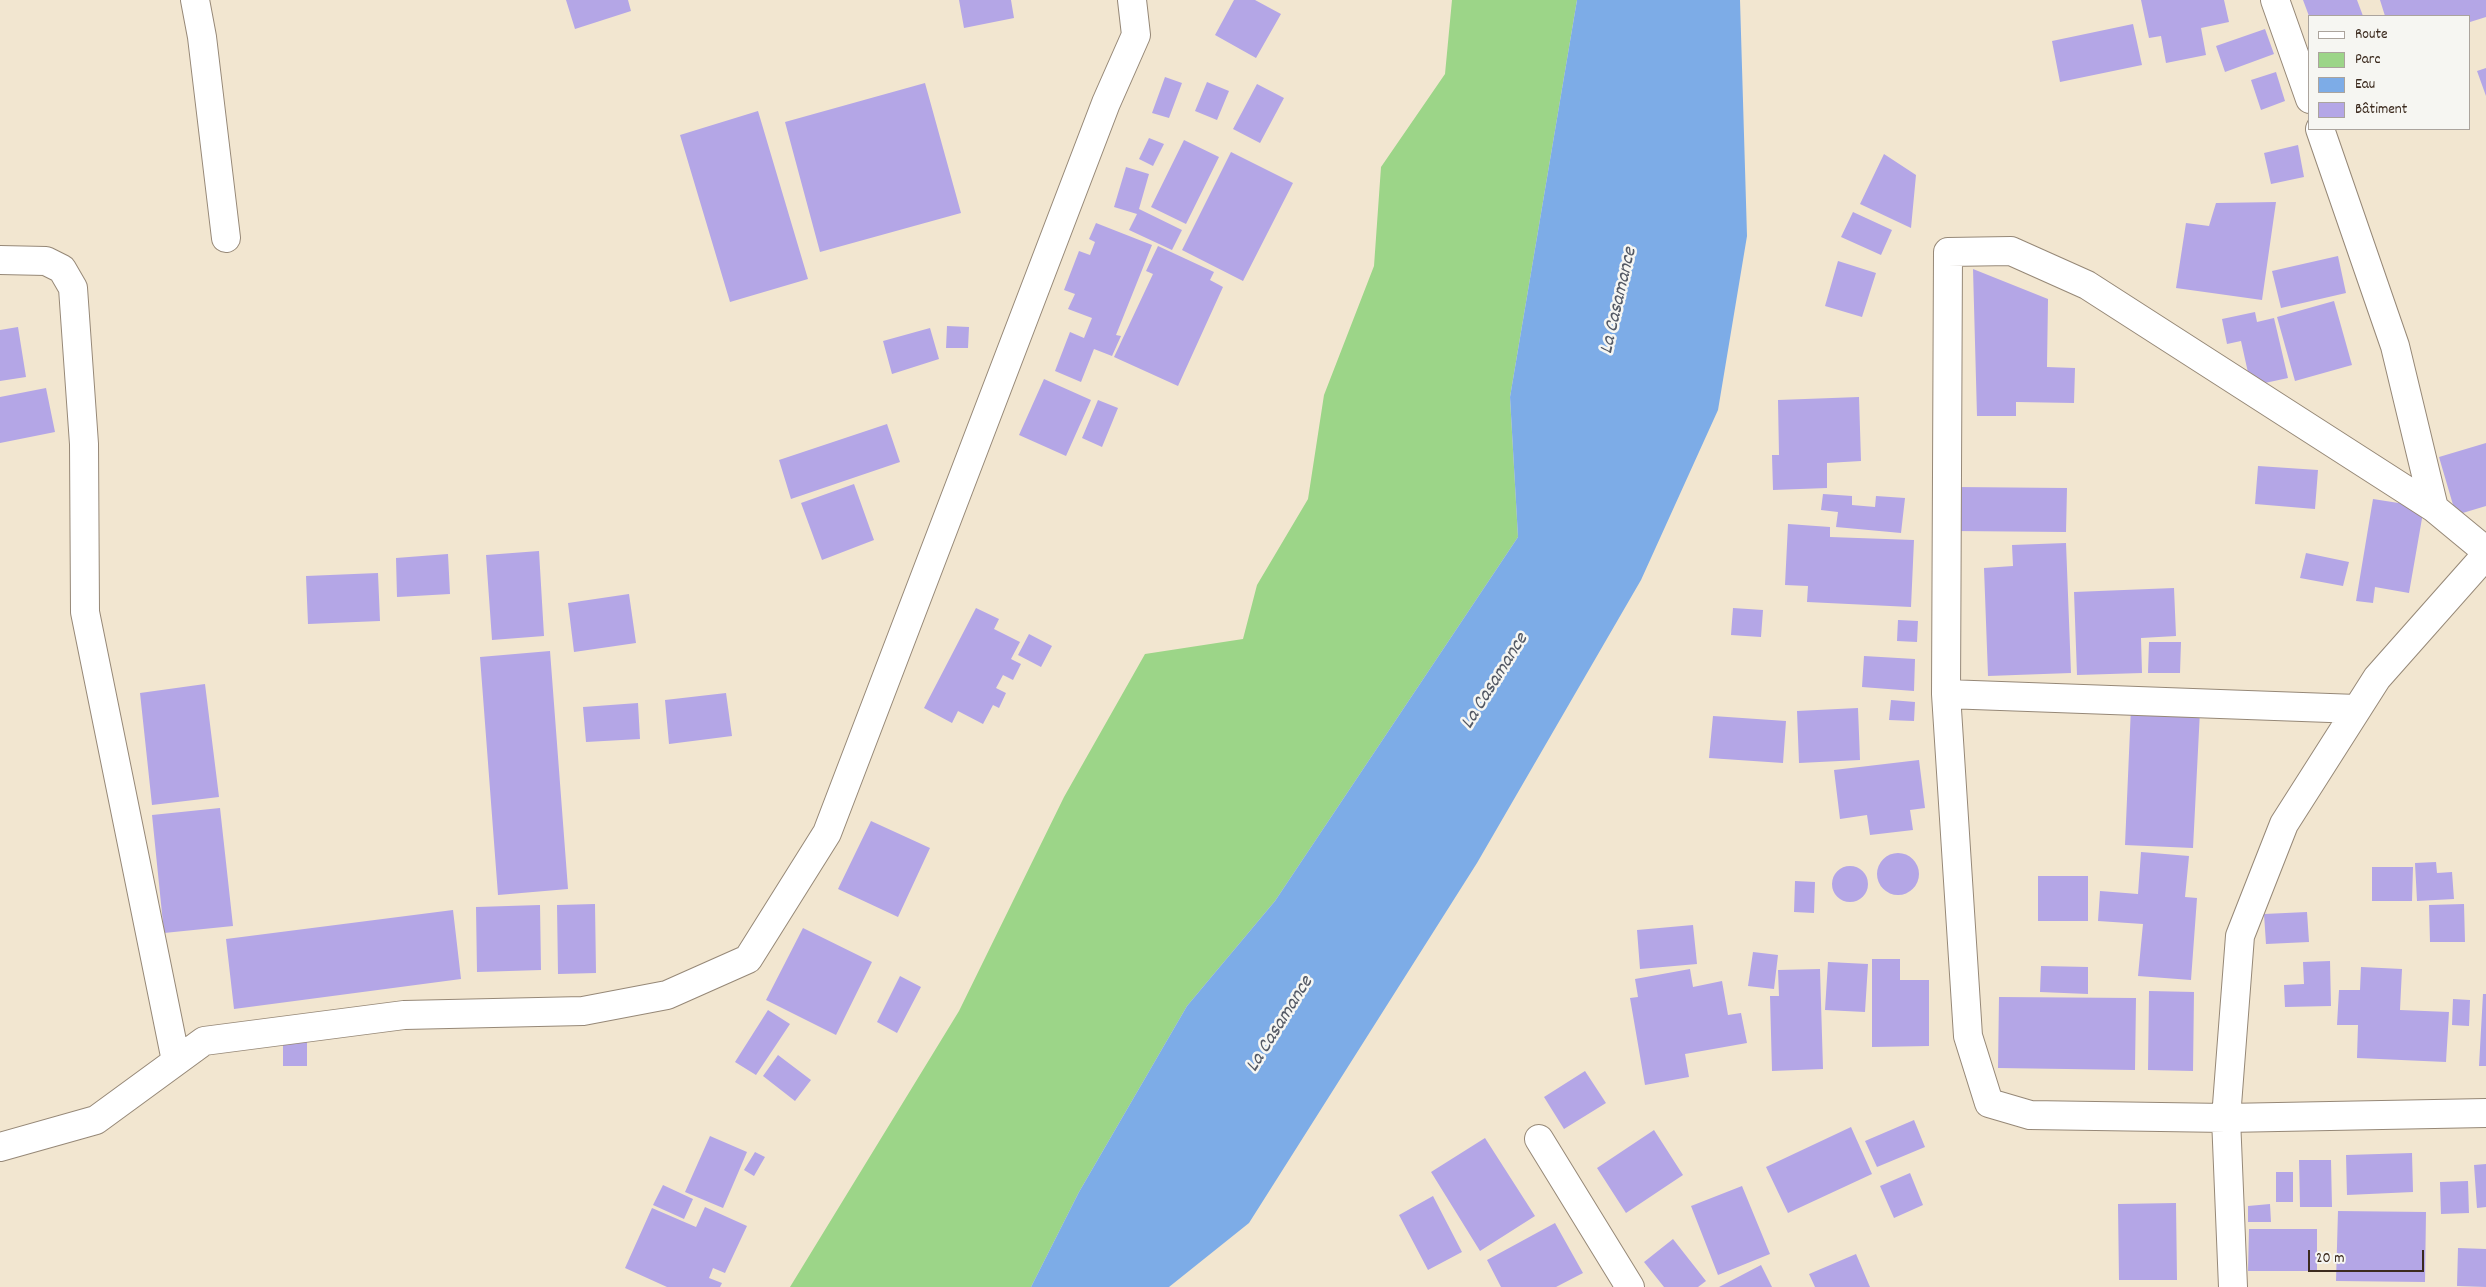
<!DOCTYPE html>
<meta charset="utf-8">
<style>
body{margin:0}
#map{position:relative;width:2486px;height:1287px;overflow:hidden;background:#f2e6d0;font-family:Dekko,sans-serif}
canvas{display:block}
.legend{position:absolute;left:2308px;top:15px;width:162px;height:115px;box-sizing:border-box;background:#f6f6f2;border:1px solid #aba49d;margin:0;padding:6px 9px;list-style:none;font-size:15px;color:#3b2a1e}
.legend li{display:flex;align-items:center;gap:10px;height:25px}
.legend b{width:25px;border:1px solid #aba49d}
.scale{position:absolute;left:2308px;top:1250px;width:116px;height:22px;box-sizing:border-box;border:2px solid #3b2a1e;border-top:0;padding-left:6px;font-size:15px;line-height:18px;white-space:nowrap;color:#3b2a1e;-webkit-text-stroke:4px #f6f6f2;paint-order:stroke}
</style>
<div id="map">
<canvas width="2486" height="1287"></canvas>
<ul class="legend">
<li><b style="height:6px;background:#fff"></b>Route</li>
<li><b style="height:14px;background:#9cd588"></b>Parc</li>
<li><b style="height:14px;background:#7dace7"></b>Eau</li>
<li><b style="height:14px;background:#b4a6e6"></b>Bâtiment</li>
</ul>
<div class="scale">20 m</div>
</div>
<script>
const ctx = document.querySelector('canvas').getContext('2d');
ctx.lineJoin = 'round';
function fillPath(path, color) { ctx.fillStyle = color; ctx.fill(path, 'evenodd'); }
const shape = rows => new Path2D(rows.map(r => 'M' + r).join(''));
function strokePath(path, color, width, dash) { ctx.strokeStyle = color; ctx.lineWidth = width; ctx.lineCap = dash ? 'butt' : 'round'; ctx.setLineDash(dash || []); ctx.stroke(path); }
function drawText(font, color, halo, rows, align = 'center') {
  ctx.font = font + ' Dekko,sans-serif'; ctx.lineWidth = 5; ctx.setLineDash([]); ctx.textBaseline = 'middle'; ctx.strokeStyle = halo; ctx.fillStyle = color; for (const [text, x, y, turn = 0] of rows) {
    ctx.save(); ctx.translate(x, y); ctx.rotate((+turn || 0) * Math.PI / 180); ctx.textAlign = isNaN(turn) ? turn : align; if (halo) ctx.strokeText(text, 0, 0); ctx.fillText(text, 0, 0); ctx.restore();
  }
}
const green = shape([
 [1452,0,1577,0,1510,397,1518,537,1275,901,1187,1006,1079,1192,1031,1287,790,1287,959,1011,1064,797,1145,654,1243,639,1257,585,1308,499,1324,395,1374,266,1381,167,1445,74]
]);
const water = shape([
 [1577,0,1740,0,1747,236,1718,410,1641,580,1477,863,1249,1223,1169,1287,1031,1287,1079,1192,1187,1006,1275,901,1518,537,1510,397]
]);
const building = shape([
 [566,0,628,0,631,11,575,29],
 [959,0,1011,0,1014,18,964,28],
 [1234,0,1255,0,1281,14,1256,58,1215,35],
 [2141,0,2224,0,2229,22,2201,28,2206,55,2166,63,2161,36,2149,38],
 [2303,0,2357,0,2363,16,2309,16],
 [2380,0,2486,0,2486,17,2470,22,2470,16,2385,16],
 [2133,24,2142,65,2060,82,2052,41],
 [2265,29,2274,54,2225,72,2216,46],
 [2486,68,2486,96,2477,71],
 [2276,72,2285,101,2261,110,2251,80],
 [1165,77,1182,83,1169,118,1152,113],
 [1207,82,1229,91,1217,120,1195,111],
 [925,83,961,213,820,252,785,122],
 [1257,84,1284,98,1260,143,1233,129],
 [758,111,808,279,730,302,680,135],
 [1149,138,1164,144,1153,166,1139,159],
 [1184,140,1219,157,1186,224,1151,207],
 [2298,145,2304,177,2271,184,2264,153],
 [1231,152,1293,183,1243,281,1182,250],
 [1884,154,1916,175,1911,228,1860,204],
 [1126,167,1149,174,1139,209,1182,230,1172,250,1129,230,1137,214,1114,207],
 [2276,202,2262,300,2176,288,2186,223,2209,226,2216,203],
 [1853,212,1892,230,1881,255,1841,237],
 [1096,223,1152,245,1116,335,1121,336,1112,356,1094,349,1081,382,1055,371,1070,332,1084,338,1092,318,1068,309,1075,294,1064,290,1079,251,1090,255,1095,242,1089,239],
 [1158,246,1214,272,1210,280,1223,287,1178,386,1114,357,1153,274,1146,271],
 [2338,256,2346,293,2281,308,2272,271],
 [1838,261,1876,273,1862,317,1825,306],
 [1973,269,2048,299,2047,367,2075,368,2074,403,2016,402,2016,416,1977,416],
 [2334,301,2352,365,2295,381,2277,317],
 [2255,312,2257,322,2274,318,2288,378,2251,386,2241,341,2227,344,2222,319],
 [947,326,969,327,968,348,946,348],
 [18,327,26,377,0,381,0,330],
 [930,328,939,359,892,374,883,341],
 [1044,379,1091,400,1066,456,1019,435],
 [46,388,55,432,0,443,0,397],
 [1859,397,1861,461,1827,463,1827,488,1773,490,1772,455,1779,455,1778,400],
 [1098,400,1118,408,1102,447,1082,438],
 [887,424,900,462,791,499,779,460],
 [2486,443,2486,506,2456,515,2439,457],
 [2258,466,2318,470,2315,509,2255,504],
 [854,484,874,540,822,560,801,503],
 [1956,487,2067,488,2066,532,1955,531],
 [1823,494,1852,496,1852,505,1875,507,1876,496,1905,498,1901,533,1836,527,1838,512,1821,510],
 [2373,499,2424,507,2409,593,2375,587,2373,603,2356,601],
 [1788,524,1830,527,1830,537,1914,540,1911,607,1807,602,1808,586,1785,585],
 [2066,543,2071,673,1988,676,1984,568,2013,566,2012,545],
 [539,551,544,636,492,640,486,555],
 [2306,553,2349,562,2343,586,2300,578],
 [448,554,450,594,397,597,396,558],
 [378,573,380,621,308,624,306,576],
 [2174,588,2176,636,2141,638,2142,673,2077,675,2074,592],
 [629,594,636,643,574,652,568,603],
 [976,608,999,619,994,629,1020,642,1011,659,1021,664,1013,680,1003,675,996,688,1006,693,999,708,993,705,983,724,958,711,952,723,924,708],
 [1733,608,1763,610,1761,637,1731,635],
 [1898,620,1918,621,1917,642,1897,641],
 [1029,634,1052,646,1041,667,1018,655],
 [2149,642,2181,642,2180,673,2148,673],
 [550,651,568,889,498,895,480,657],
 [1864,656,1915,659,1914,691,1862,687],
 [205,684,219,797,152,805,140,693],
 [726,693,732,736,669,744,665,700],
 [1891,700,1915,702,1914,721,1889,720],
 [638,703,640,739,586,742,583,707],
 [2131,707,2200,711,2193,848,2125,845],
 [1858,708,1860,760,1799,763,1797,711],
 [1713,716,1786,721,1783,763,1709,758],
 [1919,760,1925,808,1910,810,1913,830,1870,835,1867,815,1840,819,1834,770],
 [220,808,233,926,164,933,152,815],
 [871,821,930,848,898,917,838,889],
 [2141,852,2189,856,2185,897,2197,898,2191,980,2138,976,2143,924,2098,921,2100,891,2138,894],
 '1877 874a21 21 0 1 1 42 0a21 21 0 1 1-42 0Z',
 [2436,862,2437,873,2452,872,2454,899,2417,901,2415,863],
 '1832 884a18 18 0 1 1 36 0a18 18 0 1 1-36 0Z',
 [2372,867,2413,867,2412,901,2372,901],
 [2038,876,2088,876,2088,921,2038,921],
 [1795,881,1815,882,1814,913,1794,912],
 [595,904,596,973,558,974,557,905],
 [2464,904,2465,942,2430,942,2429,905],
 [540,905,541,970,477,972,476,907],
 [453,910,461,979,234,1009,226,939],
 [2307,912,2309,942,2266,944,2264,914],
 [1693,925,1697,964,1640,969,1637,930],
 [803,928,872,962,836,1035,766,1000],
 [1753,952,1778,955,1774,989,1748,986],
 [1872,959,1900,959,1900,980,1929,980,1929,1046,1872,1047],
 [2330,961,2331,1006,2285,1007,2284,985,2304,984,2303,962],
 [1828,962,1868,964,1865,1012,1825,1010],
 [2041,966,2088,967,2088,994,2040,992],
 [2361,967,2402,969,2400,1010,2449,1012,2446,1062,2357,1058,2358,1025,2337,1025,2339,990,2360,990],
 [1690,969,1693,987,1722,981,1728,1015,1741,1013,1747,1043,1685,1054,1689,1077,1645,1085,1630,998,1638,997,1635,979],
 [1820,969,1823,1069,1772,1071,1770,996,1779,996,1778,970],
 [900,976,921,987,897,1033,877,1022],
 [2149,991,2194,992,2193,1071,2148,1070],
 [2483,994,2486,994,2486,1066,2479,1066],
 [1999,997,2136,998,2135,1070,1998,1068],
 [2453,999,2470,1000,2469,1026,2452,1025],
 [768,1010,790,1024,756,1075,735,1062],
 [283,1042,307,1042,307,1066,283,1066],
 [778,1055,811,1080,795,1101,763,1076],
 [1585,1071,1606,1103,1564,1129,1544,1097],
 [1914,1120,1925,1147,1877,1167,1865,1141],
 [1851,1127,1872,1174,1788,1213,1766,1167],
 [1654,1130,1683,1175,1626,1213,1597,1168],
 [710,1136,747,1152,723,1208,685,1192],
 [1485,1138,1535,1216,1480,1251,1431,1172],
 [755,1152,765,1157,754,1176,744,1170],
 [2412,1153,2413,1192,2347,1195,2346,1155],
 [2299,1160,2331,1160,2332,1207,2300,1207],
 [2486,1164,2486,1207,2477,1208,2474,1165],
 [2276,1172,2293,1172,2293,1202,2276,1202],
 [1910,1173,1923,1205,1894,1218,1880,1186],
 [2468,1181,2469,1213,2441,1214,2440,1182],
 [663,1185,693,1199,684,1219,653,1205],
 [1742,1186,1770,1254,1718,1275,1691,1206],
 [1433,1196,1462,1252,1428,1270,1399,1215],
 [2176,1203,2177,1280,2119,1280,2118,1204],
 [2270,1204,2271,1222,2248,1222,2248,1206],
 [705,1207,747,1226,725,1273,713,1268,709,1278,722,1283,720,1287,667,1287,625,1268,652,1208,696,1227],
 [2338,1211,2426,1212,2425,1282,2336,1281],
 [1555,1223,1583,1273,1556,1287,1501,1287,1487,1260],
 [2249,1229,2317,1229,2317,1271,2248,1271],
 [1673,1239,1706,1281,1698,1287,1664,1287,1644,1262],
 [2458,1248,2486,1249,2486,1287,2457,1286],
 [1856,1254,1870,1287,1815,1287,1809,1274],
 [1761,1265,1772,1287,1719,1287]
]);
const minor = shape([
 [195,0,202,37,226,238],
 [2275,0,2310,99],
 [2320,129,2395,346,2434,508,2486,551],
 [0,260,46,261,62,269,73,288,84,444,85,612,176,1061],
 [2434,508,2087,285,2011,251,1948,252,1946,694,1968,1036,1989,1103,2030,1115,2226,1118,2486,1113],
 [1946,694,2357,709],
 [1539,1139,1630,1287],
 [0,1147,96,1120,204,1041,404,1015,583,1011,667,995,748,959,827,833,1106,103,1136,35,1132,0],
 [2233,1287,2226,1118,2240,936,2284,824,2377,678,2486,555]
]);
const waterNames = [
 ["La Casamance",1620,301,-77],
 ["La Casamance",1496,682,-58],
 ["La Casamance",1281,1025,-58]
];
fillPath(green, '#9cd588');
fillPath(water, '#7dace7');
fillPath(building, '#b4a6e6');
strokePath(minor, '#968877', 30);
strokePath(minor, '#fff', 28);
drawText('italic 20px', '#525864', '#f6f6f2', waterNames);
</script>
